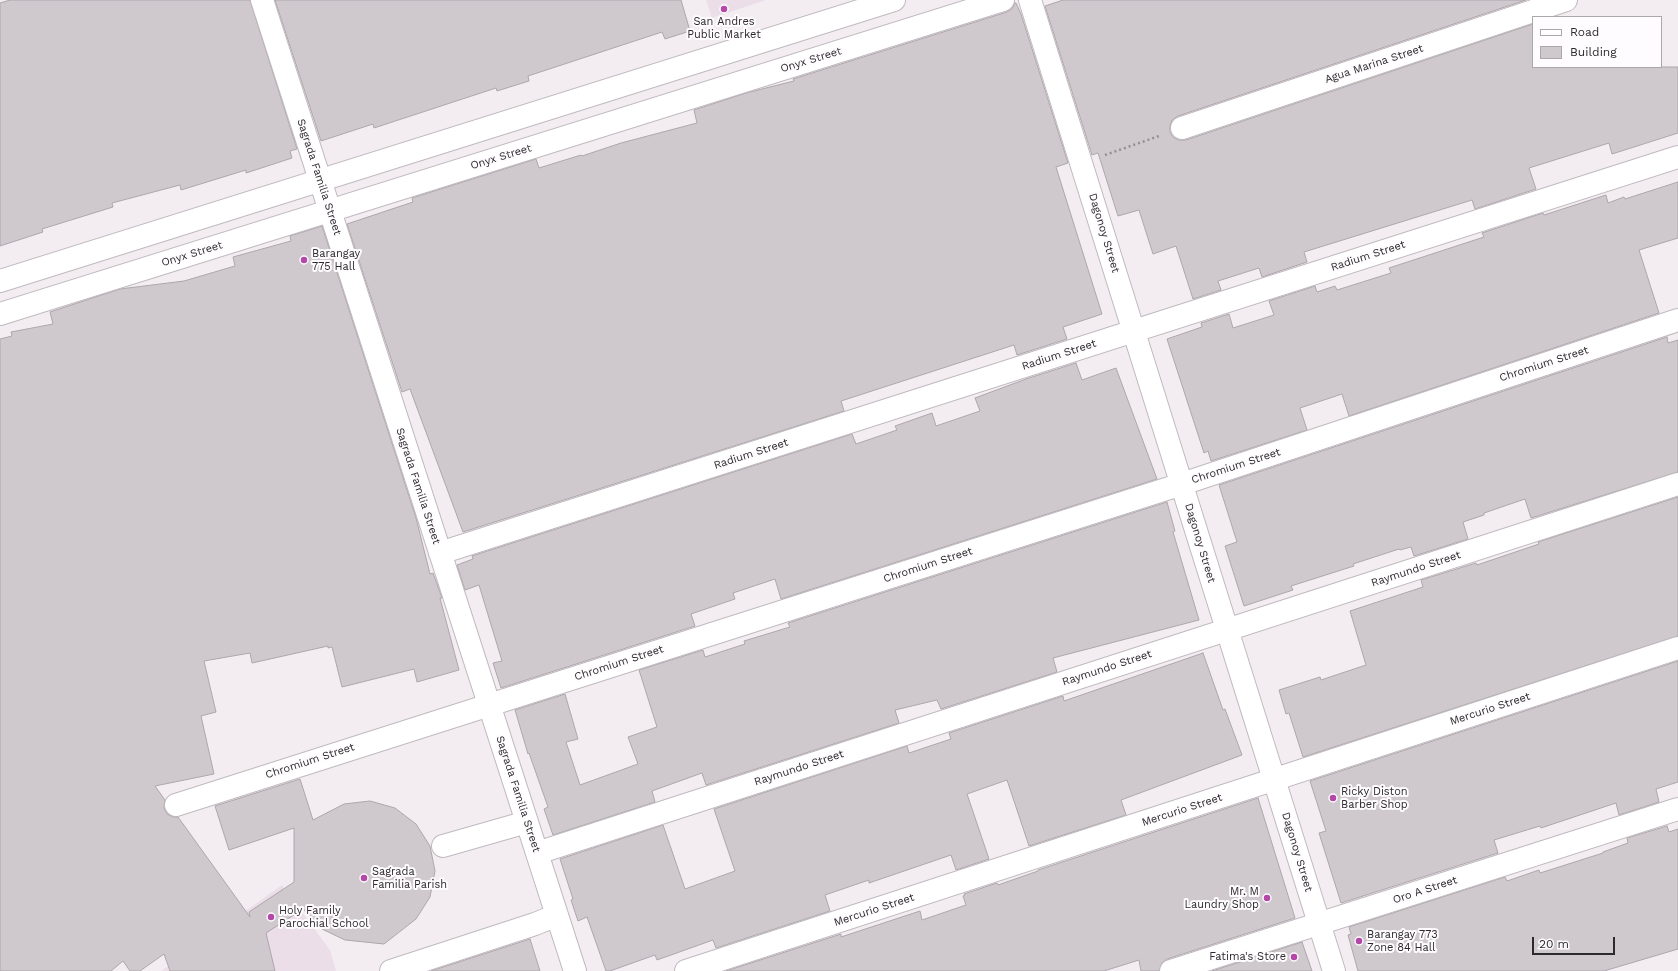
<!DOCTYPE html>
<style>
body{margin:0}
#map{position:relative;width:1678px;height:971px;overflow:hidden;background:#f3edf2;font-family:"Work Sans",sans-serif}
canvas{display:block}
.legend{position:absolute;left:1532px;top:16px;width:130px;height:52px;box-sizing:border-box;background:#fefcfe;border:1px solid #aaa8aa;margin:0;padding:5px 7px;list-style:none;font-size:12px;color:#2c2a2c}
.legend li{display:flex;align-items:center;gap:8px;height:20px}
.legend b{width:20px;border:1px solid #aaa8aa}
.scale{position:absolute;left:1532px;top:937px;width:83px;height:18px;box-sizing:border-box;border:2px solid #2c2a2c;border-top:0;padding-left:5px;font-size:12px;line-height:14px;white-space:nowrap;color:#2c2a2c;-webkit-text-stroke:3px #fefcfe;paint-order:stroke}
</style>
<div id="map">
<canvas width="1678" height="971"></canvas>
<ul class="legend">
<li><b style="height:5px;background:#fff"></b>Road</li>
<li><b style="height:11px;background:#cfc9ce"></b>Building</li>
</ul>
<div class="scale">20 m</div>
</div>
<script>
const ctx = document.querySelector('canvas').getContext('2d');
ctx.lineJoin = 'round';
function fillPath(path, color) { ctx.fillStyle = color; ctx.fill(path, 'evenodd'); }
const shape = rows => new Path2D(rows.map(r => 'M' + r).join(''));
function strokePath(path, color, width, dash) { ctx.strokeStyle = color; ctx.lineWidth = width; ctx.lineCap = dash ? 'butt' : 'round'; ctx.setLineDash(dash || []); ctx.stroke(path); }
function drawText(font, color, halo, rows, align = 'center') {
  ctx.font = font + ' "Work Sans",sans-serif'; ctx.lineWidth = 4; ctx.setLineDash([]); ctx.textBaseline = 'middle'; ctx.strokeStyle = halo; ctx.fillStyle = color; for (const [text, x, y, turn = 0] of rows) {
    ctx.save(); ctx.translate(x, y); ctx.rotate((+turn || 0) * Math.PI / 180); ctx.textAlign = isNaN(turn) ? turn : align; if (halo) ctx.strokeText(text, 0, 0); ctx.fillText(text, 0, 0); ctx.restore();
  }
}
const built = shape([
 [706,0,766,0,712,18],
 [282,885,330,950,336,971,161,971]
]);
const building = shape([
 [10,0,250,0,297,149,290,151,292,158,246,173,246,170,181,190,180,185,112,203,113,207,42,229,43,232,0,246,0,3,10,0],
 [275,0,681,0,690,31,665,39,662,32,528,76,529,81,497,91,496,88,374,128,373,124,321,141,275,0],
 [1063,0,1526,0,1178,116,1172,120,1170,126,1170,132,1173,137,1179,140,1186,140,1533,24,1533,67,1678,67,1678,133,1612,154,1609,143,1529,168,1536,189,1475,209,1472,200,1304,252,1307,262,1262,277,1259,268,1218,281,1221,290,1193,299,1176,246,1153,254,1139,210,1118,216,1098,153,1092,155,1045,6,1063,0],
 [1015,3,1016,3,1021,14,1068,163,1056,167,1102,314,1063,327,1067,339,1017,355,1014,345,841,401,844,411,463,532,410,389,402,392,347,224,413,202,412,198,536,159,539,168,581,155,582,156,621,143,697,123,694,110,746,93,794,81,793,79,1007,12,1012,9,1015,3],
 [1678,182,1678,238,1639,250,1659,313,1349,416,1342,394,1300,408,1307,430,1211,461,1208,451,1204,453,1167,339,1202,327,1201,323,1229,314,1233,328,1274,315,1269,301,1315,286,1317,292,1335,286,1337,290,1391,273,1389,268,1484,237,1482,233,1543,213,1544,215,1606,195,1608,203,1624,197,1625,199,1678,182],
 [322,226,416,518,430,574,433,573,442,598,440,598,459,670,417,682,414,669,342,687,332,647,328,648,328,646,252,663,250,653,204,661,216,712,201,716,214,774,155,786,165,800,164,808,167,814,173,817,178,817,250,917,249,912,294,882,294,828,229,850,215,806,300,779,313,820,344,804,370,801,395,808,416,824,430,846,435,871,430,897,416,919,384,944,345,940,322,929,303,909,266,933,275,971,170,971,164,954,140,971,130,971,123,961,111,971,0,971,0,339,12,336,11,332,53,324,50,312,120,289,184,281,235,266,233,257,291,241,290,236,322,226],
 [1667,337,1668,343,1678,340,1678,472,1531,518,1525,499,1484,513,1484,515,1463,522,1468,539,1414,556,1411,547,1400,550,1399,549,1353,564,1354,566,1291,586,1293,590,1244,606,1225,546,1237,542,1219,485,1667,337],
 [1076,363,1082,380,1116,368,1157,479,781,599,775,579,733,593,735,599,691,614,695,626,501,688,493,663,502,661,479,585,465,590,457,565,473,559,472,556,852,434,856,444,897,430,895,426,932,413,936,426,980,411,975,398,1026,379,1076,363],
 [1678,497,1678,636,1303,757,1289,713,1286,714,1279,690,1320,677,1321,680,1366,665,1350,611,1423,587,1421,580,1476,563,1477,565,1539,544,1538,542,1678,497],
 [1167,502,1175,531,1173,532,1199,620,1053,658,1057,672,941,709,937,700,895,710,899,723,706,785,702,773,652,791,655,802,553,835,544,809,548,807,529,753,528,754,515,710,565,694,578,739,566,742,580,785,638,764,628,737,657,727,639,670,703,650,705,657,745,644,744,641,790,627,788,623,1167,502],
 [1203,653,1223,710,1225,709,1242,755,1121,800,1126,815,1029,846,1007,780,967,794,989,859,956,870,951,855,869,883,869,880,825,895,830,911,716,948,713,940,657,960,655,955,610,971,606,971,587,917,578,921,571,900,573,899,560,859,663,825,685,889,735,871,714,809,907,746,909,753,951,739,949,733,1063,696,1064,701,1203,653],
 [1678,661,1678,782,1656,789,1659,802,1619,815,1616,803,1541,828,1540,826,1494,840,1498,853,1341,903,1319,833,1326,831,1310,781,1678,661],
 [1258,798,1295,918,1167,959,1162,963,1159,971,1141,971,1139,960,1104,971,726,971,838,935,841,934,841,937,920,911,922,920,966,905,963,896,965,895,964,894,997,883,998,885,1038,871,1038,870,1258,798],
 [1667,826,1669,832,1678,829,1678,949,1604,971,1358,971,1348,935,1351,934,1349,927,1505,877,1507,881,1539,870,1540,873,1603,853,1603,852,1628,843,1627,838,1667,826],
 [530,939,540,971,431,971,530,939],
 [1302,942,1312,971,1212,971,1302,942]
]);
const path = shape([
 [1105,155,1159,136]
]);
const minor = shape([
 [262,0,575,971],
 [1030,0,1334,971],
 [1182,128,1566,0],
 [440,553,1678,157],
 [176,805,1182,484,1678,320],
 [443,846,527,822],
 [537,853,1678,484],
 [391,971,535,924,557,915],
 [686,971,1678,648],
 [1171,971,1678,809]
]);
const major = shape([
 [0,281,894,0],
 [0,314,1003,0]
]);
const markers = [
 [724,9,4,"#b448a9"],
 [304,260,4,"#b448a9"],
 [1333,798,4,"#b448a9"],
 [364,878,4,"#b448a9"],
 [1267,898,4,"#b448a9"],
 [271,917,4,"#b448a9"],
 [1359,941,4,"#b448a9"],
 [1294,957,4,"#b448a9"]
];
const poiNames = [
 ["San Andres",724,22,"center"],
 ["Public Market",724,35,"center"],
 ["Barangay",312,254],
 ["775 Hall",312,267],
 ["Ricky Diston",1341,792],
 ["Barber Shop",1341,805],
 ["Sagrada",372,872],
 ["Familia Parish",372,885],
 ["Mr. M",1259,892,"right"],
 ["Laundry Shop",1259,905,"right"],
 ["Holy Family",279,911],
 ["Parochial School",279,924],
 ["Barangay 773",1367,935],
 ["Zone 84 Hall",1367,948],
 ["Fatima's Store",1286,957,"right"]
];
const streetNames = [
 ["Onyx Street",811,60,-17],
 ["Agua Marina Street",1374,64,-18],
 ["Onyx Street",501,157,-17],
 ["Sagrada Familia Street",319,177,72],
 ["Dagonoy Street",1104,233,73],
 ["Onyx Street",192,254,-17],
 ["Radium Street",1368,256,-18],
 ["Radium Street",1059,355,-18],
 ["Chromium Street",1544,364,-18],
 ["Radium Street",751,454,-18],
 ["Chromium Street",1236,466,-18],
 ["Sagrada Familia Street",418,486,72],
 ["Dagonoy Street",1200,543,73],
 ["Chromium Street",928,565,-18],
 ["Raymundo Street",1416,569,-18],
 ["Chromium Street",619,663,-18],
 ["Raymundo Street",1107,668,-18],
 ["Mercurio Street",1490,709,-18],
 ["Chromium Street",310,761,-18],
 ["Raymundo Street",799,768,-18],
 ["Sagrada Familia Street",518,794,72],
 ["Mercurio Street",1182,810,-18],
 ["Dagonoy Street",1297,852,73],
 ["Oro A Street",1425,890,-18],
 ["Mercurio Street",874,910,-18]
];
fillPath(built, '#ebdee8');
fillPath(building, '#cfc9ce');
strokePath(building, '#ada6ab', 1);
strokePath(minor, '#c0babf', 24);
strokePath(major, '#c0babf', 24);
strokePath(path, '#938f92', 2.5, [2, 3]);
strokePath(minor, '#fff', 22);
strokePath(major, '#fff', 22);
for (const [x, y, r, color] of markers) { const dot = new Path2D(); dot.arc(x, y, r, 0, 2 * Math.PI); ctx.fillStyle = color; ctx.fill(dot); strokePath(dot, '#fefcfe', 1.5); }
drawText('11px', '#2c2a2c', '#fefcfe', poiNames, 'left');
drawText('11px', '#2c2a2c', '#fefcfe', streetNames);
</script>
